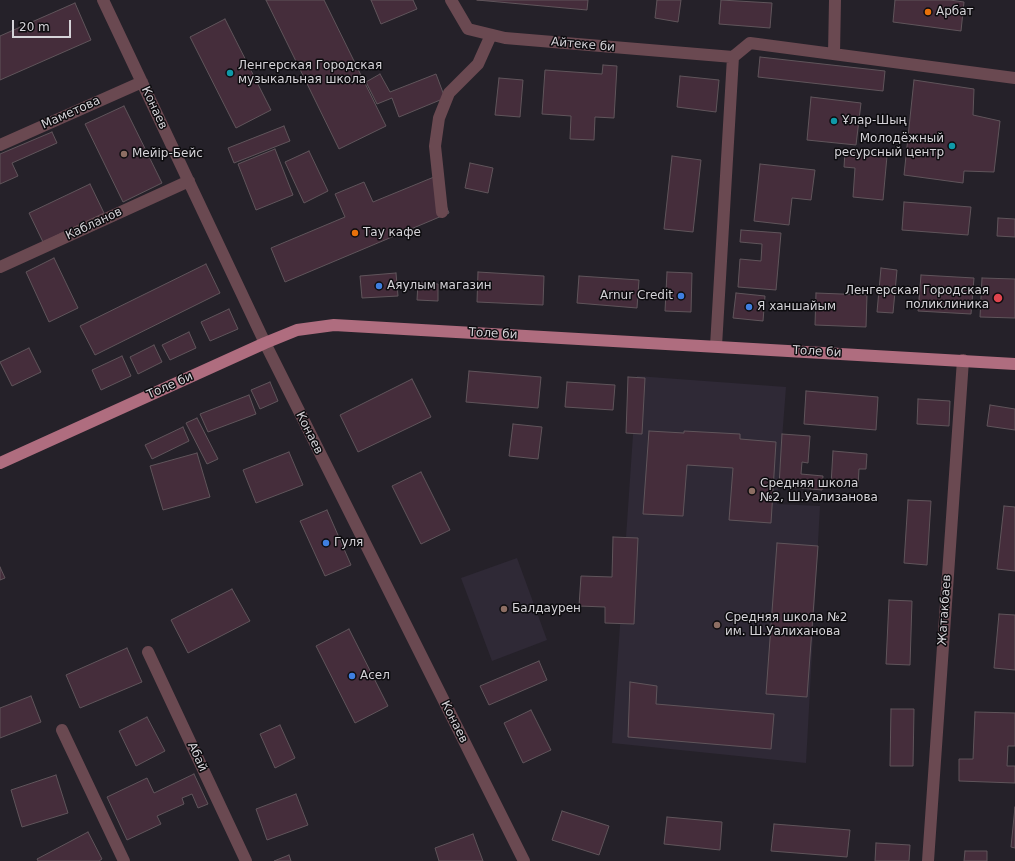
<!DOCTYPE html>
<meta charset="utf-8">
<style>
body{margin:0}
#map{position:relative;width:1015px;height:861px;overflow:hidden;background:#252129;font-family:"DejaVu Sans",sans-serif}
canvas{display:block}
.scale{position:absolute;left:12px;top:20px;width:59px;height:18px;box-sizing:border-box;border:2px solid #d5d3d8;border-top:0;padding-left:5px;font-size:12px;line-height:14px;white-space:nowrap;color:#d5d3d8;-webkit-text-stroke:3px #0d0c0f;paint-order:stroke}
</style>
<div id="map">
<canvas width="1015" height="861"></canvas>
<div class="scale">20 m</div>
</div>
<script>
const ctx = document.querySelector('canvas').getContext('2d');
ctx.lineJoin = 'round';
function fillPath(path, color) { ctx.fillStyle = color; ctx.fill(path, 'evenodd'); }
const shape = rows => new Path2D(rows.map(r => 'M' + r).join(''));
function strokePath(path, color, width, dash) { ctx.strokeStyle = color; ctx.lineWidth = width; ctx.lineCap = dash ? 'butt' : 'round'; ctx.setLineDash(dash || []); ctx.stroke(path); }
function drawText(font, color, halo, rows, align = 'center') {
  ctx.font = font + ' "DejaVu Sans",sans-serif'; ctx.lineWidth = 3; ctx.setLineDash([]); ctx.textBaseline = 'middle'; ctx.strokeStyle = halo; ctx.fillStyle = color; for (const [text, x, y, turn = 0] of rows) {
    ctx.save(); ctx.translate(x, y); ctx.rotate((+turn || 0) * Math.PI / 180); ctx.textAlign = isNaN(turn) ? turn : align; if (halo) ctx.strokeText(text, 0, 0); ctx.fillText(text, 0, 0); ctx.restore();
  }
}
const built = shape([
 [637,376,786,387,777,504,820,506,806,763,612,743],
 [517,558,547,640,492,661,461,578]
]);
const building = shape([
 [266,0,324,0,386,126,339,149,266,0],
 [371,0,413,0,417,9,381,24,371,0],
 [477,0,588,0,587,10,477,0],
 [657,0,681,0,678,22,655,18,657,0],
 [721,0,772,3,770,28,719,24,721,0],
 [895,0,950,0,964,2,961,31,893,22,895,0],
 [75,3,91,40,0,80,0,36,75,3],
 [225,19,271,110,236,128,190,37,225,19],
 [760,57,885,71,883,91,758,77,760,57],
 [603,65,617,66,614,118,595,117,594,140,570,139,571,116,542,114,545,70,602,74,603,65],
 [380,74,390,92,436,74,445,98,399,117,392,98,377,104,366,82,380,74],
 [680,76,719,80,716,112,677,107,680,76],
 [499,78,523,80,520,117,495,115,499,78],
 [914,80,974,89,973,115,1000,121,994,172,964,171,963,183,904,175,914,80],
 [811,97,861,103,856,145,807,140,811,97],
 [124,106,162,183,123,202,85,124,124,106],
 [284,126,290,141,234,163,228,148,284,126],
 [52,132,57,143,12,163,18,176,0,184,0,154,52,132],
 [275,149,293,195,256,210,238,164,275,149],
 [309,151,328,191,304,203,285,162,309,151],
 [845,152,887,156,883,200,853,197,855,168,844,167,845,152],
 [672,156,701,160,693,232,664,229,672,156],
 [470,163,493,168,488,193,465,188,470,163],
 [760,164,815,170,811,200,792,198,789,225,754,221,760,164],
 [434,177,449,213,285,282,271,248,345,217,335,194,364,182,373,202,434,177],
 [90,184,104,213,43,242,29,213,90,184],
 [904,202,971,207,968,235,902,230,904,202],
 [998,218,1015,219,1015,237,997,236,998,218],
 [741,230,781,233,776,290,738,287,740,259,761,261,762,244,740,242,741,230],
 [54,258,78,308,49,322,26,272,54,258],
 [206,264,220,293,95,355,80,326,206,264],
 [881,268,897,270,893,313,877,312,881,268],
 [478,272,544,276,543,305,477,302,478,272],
 [667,272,692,273,691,312,665,311,667,272],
 [396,273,398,296,362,298,360,276,396,273],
 [921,275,974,278,971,314,918,311,921,275],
 [579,276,639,280,637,308,577,303,579,276],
 [982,278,1015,279,1015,318,980,317,982,278],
 [418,283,438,284,438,301,417,300,418,283],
 [736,293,765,296,763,321,733,318,736,293],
 [816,293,867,295,866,327,815,325,816,293],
 [229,309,238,329,210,341,201,322,229,309],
 [189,332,196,348,170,360,162,345,189,332],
 [154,345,162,362,138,374,130,357,154,345],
 [29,348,41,372,12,386,0,362,29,348],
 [122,356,131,376,101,390,92,370,122,356],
 [469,371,541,377,538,408,466,402,469,371],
 [628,377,645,378,642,434,626,433,628,377],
 [412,379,431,417,358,452,340,415,412,379],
 [270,382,278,401,260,409,251,390,270,382],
 [567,382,615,385,613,410,565,407,567,382],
 [806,391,878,397,876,430,804,424,806,391],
 [249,395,256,414,208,432,200,414,249,395],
 [918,399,950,401,949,426,917,424,918,399],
 [990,405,1015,409,1015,430,987,426,990,405],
 [197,418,218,459,207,464,186,423,197,418],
 [513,424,542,427,538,459,509,456,513,424],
 [183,427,189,441,152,459,145,445,183,427],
 [649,431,684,433,684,431,740,434,740,439,776,442,771,523,729,520,733,468,687,465,683,516,643,514,649,431],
 [782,434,810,436,808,463,802,462,801,474,823,476,822,490,779,486,782,434],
 [833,451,867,454,866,469,859,469,858,487,831,485,833,451],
 [289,452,303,485,256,503,243,470,289,452],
 [197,453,210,497,163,510,150,466,197,453],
 [421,472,450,530,421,544,392,486,421,472],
 [908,500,931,501,927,565,904,563,908,500],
 [1004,506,1015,507,1015,571,997,569,1004,506],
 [327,510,351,565,325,576,300,521,327,510],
 [613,537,638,538,634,624,605,623,605,607,579,606,581,576,612,577,613,537],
 [777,543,818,546,807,697,766,694,777,543],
 [0,567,5,578,0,580,0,567],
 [232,589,250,621,188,653,171,620,232,589],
 [889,600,912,601,910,665,886,664,889,600],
 [999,614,1015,615,1015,670,994,668,999,614],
 [349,629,388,706,355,723,316,646,349,629],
 [127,648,142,682,80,708,66,675,127,648],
 [539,661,547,680,489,705,480,686,539,661],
 [630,682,657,686,656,704,774,714,771,749,628,737,630,682],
 [31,696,41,722,0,738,0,708,31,696],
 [891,709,914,709,913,766,890,766,891,709],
 [531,710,551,750,523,763,504,723,531,710],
 [975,712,1015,713,1015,746,1008,746,1007,766,1015,766,1015,783,959,781,959,759,973,759,975,712],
 [147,717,165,751,136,766,119,731,147,717],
 [280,725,295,758,275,768,260,734,280,725],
 [194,774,208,804,198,808,192,794,182,798,184,804,157,816,161,824,127,840,107,797,147,778,154,793,194,774],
 [56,775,68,813,22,827,11,790,56,775],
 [296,794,308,825,267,840,256,809,296,794],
 [1015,807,1015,848,1011,847,1015,807],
 [562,811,609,826,599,855,552,840,562,811],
 [667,817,722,822,720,850,664,844,667,817],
 [774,824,850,830,847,857,771,851,774,824],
 [88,832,102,859,99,861,38,861,37,859,88,832],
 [473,834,483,861,439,861,435,848,473,834],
 [876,843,910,845,909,861,875,861,876,843],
 [965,851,987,851,987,861,964,861,965,851],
 [289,855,291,861,274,861,289,855]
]);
const minor = shape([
 [103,0,265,343,524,861],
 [451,0,468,29,505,38,733,57],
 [834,54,835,0],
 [0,145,142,82],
 [442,212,435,146,439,118,449,93,478,64,491,35],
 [0,267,189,181],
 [716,346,733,57,750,43,1015,78],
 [148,652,246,861],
 [62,730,124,861],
 [928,861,963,360]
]);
const major = shape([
 [0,463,265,343,297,330,334,325,1015,364]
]);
const markers = [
 [928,12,4,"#e8710a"],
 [230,73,4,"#0f9aa8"],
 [834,121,4,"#0f9aa8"],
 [952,146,4,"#0f9aa8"],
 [124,154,4,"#8d6e63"],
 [355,233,4,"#e8710a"],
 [379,286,4,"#3f7fe0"],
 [681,296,4,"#3f7fe0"],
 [998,298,5,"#e0444e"],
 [749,307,4,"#3f7fe0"],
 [752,491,4,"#8d6e63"],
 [326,543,4,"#3f7fe0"],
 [504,609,4,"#8d6e63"],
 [717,625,4,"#8d6e63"],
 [352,676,4,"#3f7fe0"]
];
const poiNames = [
 ["Арбат",936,12],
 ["Ленгерская Городская",238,66],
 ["музыкальная школа",238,80],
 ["Ұлар-Шың",842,121],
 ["Молодёжный",944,139,"right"],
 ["ресурсный центр",944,153,"right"],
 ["Мейір-Бейс",132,154],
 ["Тау кафе",363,233],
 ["Аяулым магазин",387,286],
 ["Ленгерская Городская",989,291,"right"],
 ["поликлиника",989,305,"right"],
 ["Arnur Credit",673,296,"right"],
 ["Я ханшайым",757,307],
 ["Средняя школа",760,484],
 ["№2, Ш.Уализанова",760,498],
 ["Гуля",334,543],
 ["Балдаурен",512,609],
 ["Средняя школа №2",725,618],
 ["им. Ш.Уалиханова",725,632],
 ["Асел",360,676]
];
const streetNames = [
 ["Айтеке би",583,45,5],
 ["Конаев",154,108,65],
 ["Маметова",71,113,-24],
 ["Кабланов",94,224,-25],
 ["Толе би",493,334,3],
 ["Толе би",817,352,3],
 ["Толе би",170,386,-24],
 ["Конаев",309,433,63],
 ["Жатакбаев",945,610,-86],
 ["Конаев",454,722,63],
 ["Абай",197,757,65]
];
fillPath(built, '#2f2936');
fillPath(building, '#452d3b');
strokePath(building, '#60555b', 1);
strokePath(minor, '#6a4951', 12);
strokePath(major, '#af6d7f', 12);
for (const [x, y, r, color] of markers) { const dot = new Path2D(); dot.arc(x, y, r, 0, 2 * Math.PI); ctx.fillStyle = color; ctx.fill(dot); strokePath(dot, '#0d0c0f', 1.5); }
drawText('12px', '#d5d3d8', '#0d0c0f', poiNames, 'left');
drawText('12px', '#d5d3d8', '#0d0c0f', streetNames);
</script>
